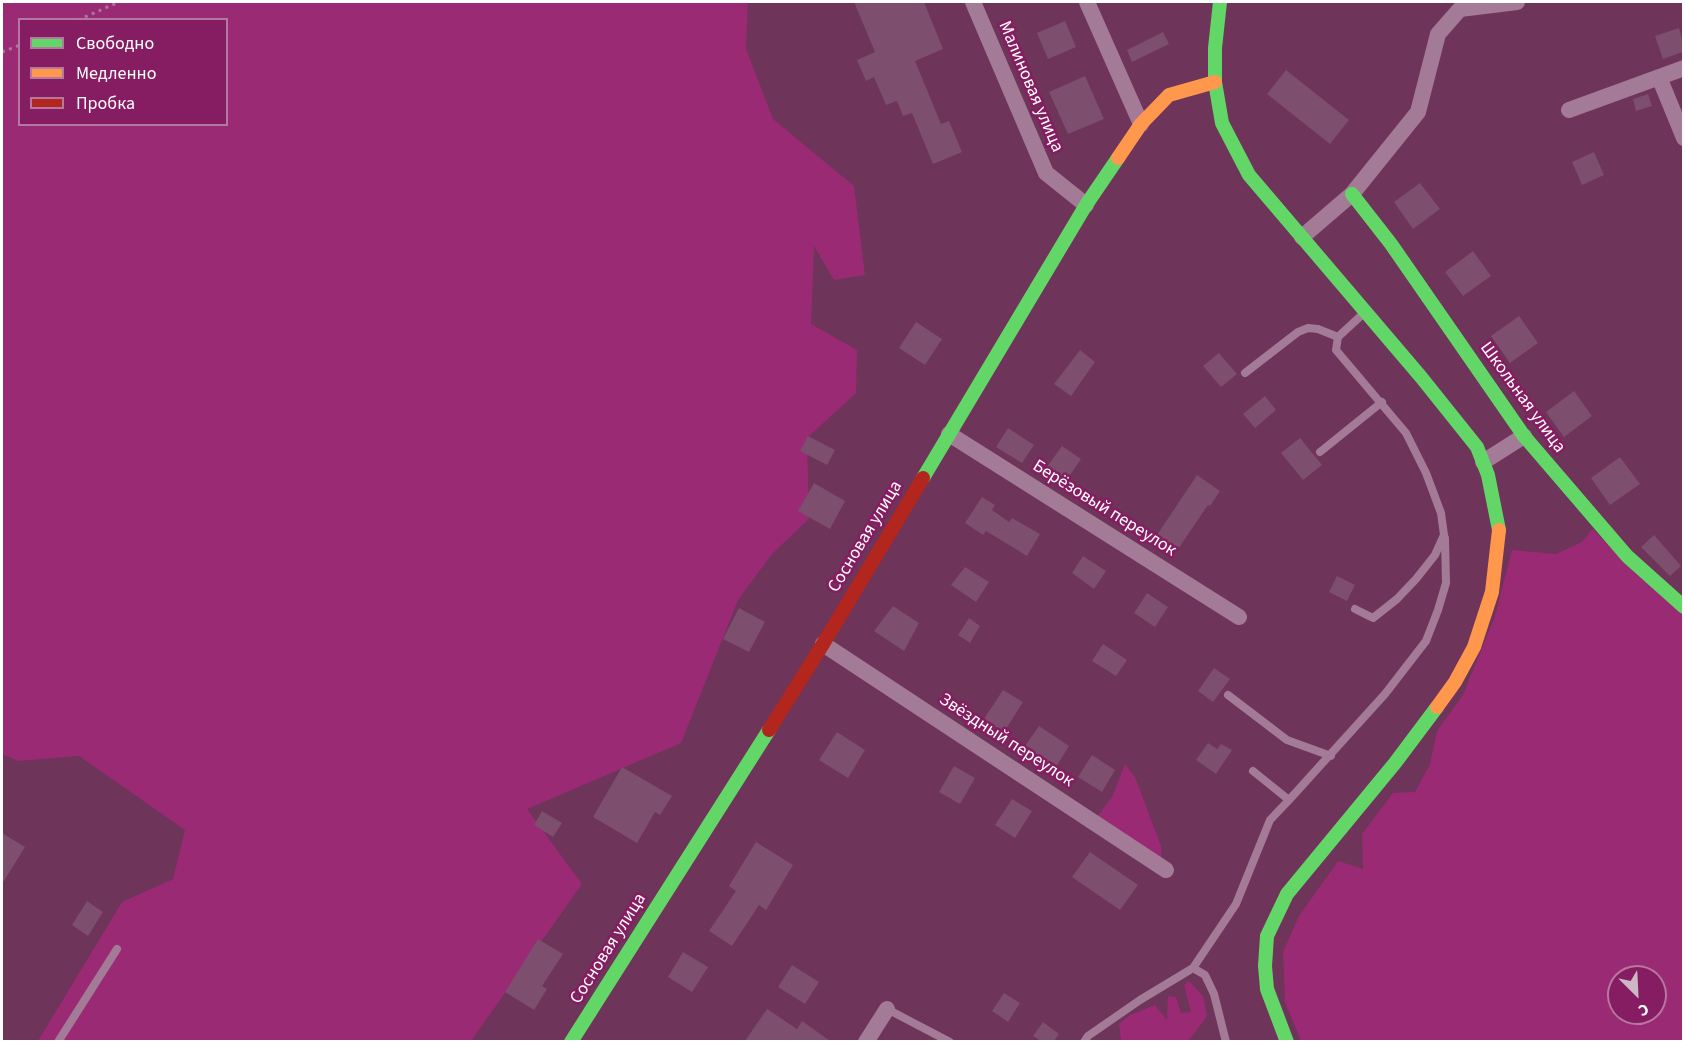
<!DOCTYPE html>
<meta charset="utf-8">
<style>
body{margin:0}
#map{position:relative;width:1685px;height:1043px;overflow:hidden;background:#6e345a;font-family:"Source Sans 3",sans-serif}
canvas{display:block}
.frame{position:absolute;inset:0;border:3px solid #fff;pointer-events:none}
.legend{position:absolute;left:18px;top:18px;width:210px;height:108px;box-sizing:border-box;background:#861c61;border:2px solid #b677a0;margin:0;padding:8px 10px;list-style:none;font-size:18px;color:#fff}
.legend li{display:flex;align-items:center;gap:12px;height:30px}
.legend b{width:30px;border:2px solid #b677a0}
.north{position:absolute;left:1607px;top:965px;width:60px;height:60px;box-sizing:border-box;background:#861c61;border:2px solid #b677a0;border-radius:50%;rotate:156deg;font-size:16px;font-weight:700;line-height:24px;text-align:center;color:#fff}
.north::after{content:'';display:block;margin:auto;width:21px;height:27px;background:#ccb8c5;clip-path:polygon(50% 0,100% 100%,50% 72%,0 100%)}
</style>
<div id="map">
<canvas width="1685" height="1043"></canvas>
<div class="frame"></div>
<ul class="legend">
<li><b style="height:8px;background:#63d668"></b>Свободно</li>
<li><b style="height:8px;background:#ff974d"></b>Медленно</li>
<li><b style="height:8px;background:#b3261e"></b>Пробка</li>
</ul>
<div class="north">С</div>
</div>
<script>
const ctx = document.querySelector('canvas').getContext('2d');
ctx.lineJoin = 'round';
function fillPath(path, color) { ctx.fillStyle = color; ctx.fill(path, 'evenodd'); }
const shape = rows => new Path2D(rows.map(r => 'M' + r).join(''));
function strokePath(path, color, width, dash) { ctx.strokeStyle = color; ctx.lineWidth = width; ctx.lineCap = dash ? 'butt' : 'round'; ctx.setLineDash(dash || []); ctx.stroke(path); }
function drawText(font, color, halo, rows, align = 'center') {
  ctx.font = font + ' "Source Sans 3",sans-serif'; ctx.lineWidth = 5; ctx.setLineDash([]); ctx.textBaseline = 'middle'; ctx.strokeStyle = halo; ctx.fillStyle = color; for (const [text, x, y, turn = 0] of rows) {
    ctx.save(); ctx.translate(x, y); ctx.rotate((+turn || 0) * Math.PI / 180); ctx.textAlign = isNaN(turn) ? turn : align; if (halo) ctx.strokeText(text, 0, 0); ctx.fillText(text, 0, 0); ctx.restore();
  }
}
const green = shape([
 [2,2,748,2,746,49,773,119,854,186,865,275,834,280,814,246,811,324,857,350,856,393,807,438,809,519,772,554,738,600,681,743,527,809,582,884,471,1041,38,1041,122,902,173,879,185,830,79,756,18,761,2,754],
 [20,20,226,20,226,124,20,124],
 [1592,529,1683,615,1683,1041,1301,1041,1285,1002,1283,952,1299,916,1338,861,1363,869,1362,834,1393,793,1415,792,1430,764,1437,731,1463,695,1495,616,1512,550,1556,554,1582,542],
 [1619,977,1655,977,1655,1013,1619,1013],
 [1125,764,1135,777,1161,846,1162,864,1093,822,1112,797],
 [1189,981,1203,996,1207,1016,1190,1039,1185,1042,1121,1041,1119,1024,1130,1015,1155,1005,1167,1020,1168,996,1176,997,1181,1013,1191,1012,1184,985]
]);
const building = shape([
 [854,2,924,2,943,49,915,61,941,124,949,121,962,152,933,164,912,113,903,116,897,101,886,105,874,77,866,81,857,60,875,52],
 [1065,21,1076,47,1048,59,1037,33],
 [1679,28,1683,42,1683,52,1663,59,1655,36],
 [1163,32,1169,44,1132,62,1127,50],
 [1286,70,1349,120,1330,144,1267,94],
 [1085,76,1104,119,1068,134,1049,92],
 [1648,94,1652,106,1636,111,1633,99],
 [1594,152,1604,175,1582,185,1572,162],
 [1420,183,1440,209,1413,229,1394,202],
 [1473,251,1491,276,1463,296,1445,272],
 [1519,316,1538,343,1510,363,1491,336],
 [916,322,942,339,925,365,899,348],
 [1080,350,1095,362,1071,396,1054,384],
 [1219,353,1237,374,1221,387,1203,366],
 [1574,391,1592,416,1564,437,1546,412],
 [1265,396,1276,410,1255,428,1243,414],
 [1008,428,1034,445,1022,463,996,447],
 [808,436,835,450,827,465,800,451],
 [1300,438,1322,465,1303,480,1281,453],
 [1062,446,1081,459,1064,484,1044,471],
 [1620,457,1640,484,1610,505,1591,478],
 [1197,475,1220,491,1210,506,1208,505,1176,552,1155,538],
 [814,483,845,501,830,529,798,511],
 [982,497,995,505,992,510,1009,522,1012,518,1040,534,1027,556,986,531,983,535,965,523],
 [1654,535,1681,566,1670,576,1641,547],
 [1083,556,1106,571,1094,589,1072,573],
 [965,567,989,582,976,602,951,585],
 [1337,576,1355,585,1347,601,1329,592],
 [1147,593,1168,607,1155,627,1134,613],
 [893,606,919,623,904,651,874,631],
 [739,608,765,622,749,652,723,639],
 [969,618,980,626,970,643,958,635],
 [1103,644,1127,660,1116,676,1092,661],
 [1214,668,1230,679,1213,702,1198,691],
 [1003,690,1023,702,1004,732,984,719],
 [1039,726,1069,746,1056,767,1025,746],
 [837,732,865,750,848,778,819,760],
 [1208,743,1217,749,1221,744,1232,750,1216,774,1196,760],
 [1092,755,1115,770,1102,792,1078,777],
 [954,766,975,778,960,804,939,792],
 [622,767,672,796,660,815,655,812,637,843,593,817],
 [1012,799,1032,811,1015,838,995,825],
 [542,811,562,823,553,837,534,825],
 [2,833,25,847,2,884],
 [756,842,793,865,766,910,759,905,732,946,709,931,736,891,729,886],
 [1090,852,1138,885,1120,910,1072,877],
 [87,901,103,912,88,936,72,925],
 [538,939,563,954,542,986,547,989,534,1010,505,992],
 [683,952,708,967,692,992,668,977],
 [792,965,819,982,805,1004,778,987],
 [1004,993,1020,1003,1008,1022,992,1011],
 [767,1009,797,1029,802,1021,830,1041,745,1041],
 [1043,1022,1059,1034,1054,1041,1041,1041,1033,1036]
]);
const path = shape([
 [78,20,119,2],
 [2,52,20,45]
]);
const lane = shape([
 [1245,373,1298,332,1308,328,1318,329,1338,337],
 [1320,452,1382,402],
 [1355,609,1373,618,1397,599,1416,579,1435,555,1444,535,1441,513,1426,473,1406,433,1336,350,1338,337,1365,312],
 [1228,695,1287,740,1331,756],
 [1253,771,1289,800,1385,694,1426,641,1438,610,1446,583,1445,538],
 [1193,968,1205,975,1214,994,1226,1042],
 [887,1009,950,1042],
 [58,1042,117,949],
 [1084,1042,1088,1036,1140,1000,1193,968,1236,904,1270,820,1289,800]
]);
const street = shape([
 [973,2,1046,173,1086,205],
 [1087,2,1141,124],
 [1659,77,1684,138],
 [1569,110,1684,68],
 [1302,237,1352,194,1418,112,1438,34,1460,9,1517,2],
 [949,434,1239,617],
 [1483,462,1524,436],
 [823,644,1166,870],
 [866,1042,887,1009]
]);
const fast = shape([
 [1220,2,1215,48,1215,82,1222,123,1249,175,1421,377,1477,447,1488,475,1499,530],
 [1352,194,1391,244,1524,436,1627,556,1684,607],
 [923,478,1086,205,1118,158],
 [571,1042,769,730],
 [1287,1042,1267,989,1265,966,1267,936,1287,894,1395,763,1437,707]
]);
const slow = shape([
 [1118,158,1141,124,1169,95,1215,82],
 [1437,707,1455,682,1474,647,1492,592,1499,530]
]);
const jam = shape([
 [769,730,823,644,923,478]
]);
const streetNames = [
 ["Малиновая улица",1030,87,67],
 ["Школьная улица",1522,398,54],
 ["Берёзовый переулок",1104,509,32],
 ["Сосновая улица",866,537,-59],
 ["Звёздный переулок",1006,741,33],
 ["Сосновая улица",609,949,-58]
];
fillPath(green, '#9a2a74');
fillPath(building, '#7d4e6d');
strokePath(path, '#a47b96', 3, [3, 4.5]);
strokePath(lane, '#a47b96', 8);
strokePath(street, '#a47b96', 16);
strokePath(fast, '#63d668', 14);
strokePath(slow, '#ff974d', 14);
strokePath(jam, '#b3261e', 14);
drawText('18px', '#fff', '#861c61', streetNames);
</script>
